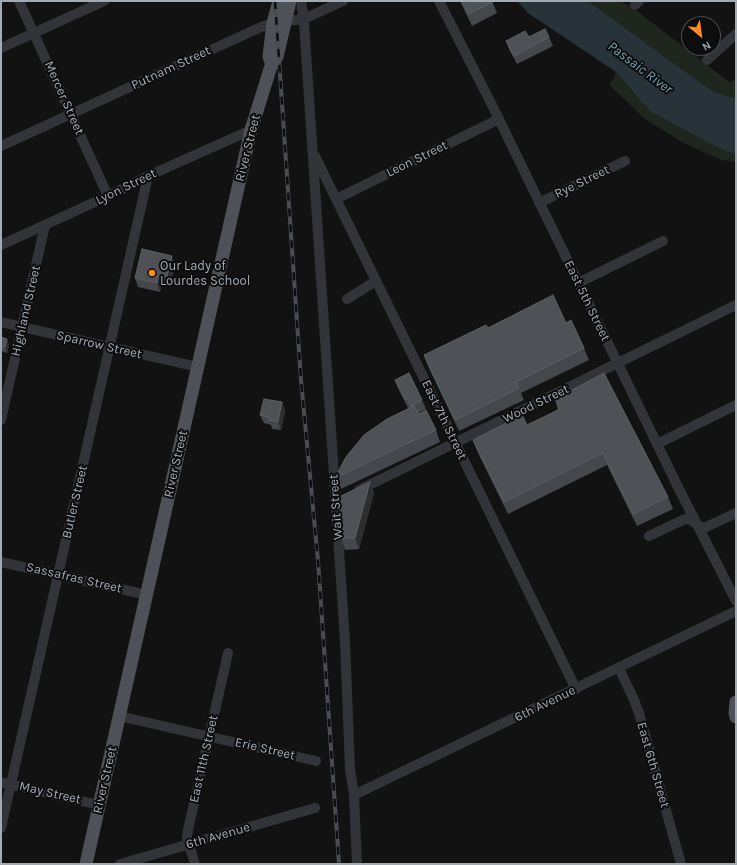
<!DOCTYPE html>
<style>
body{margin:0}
#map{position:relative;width:737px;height:865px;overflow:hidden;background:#121213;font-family:Karla,sans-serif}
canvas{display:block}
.frame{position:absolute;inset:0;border:2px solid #a2abb5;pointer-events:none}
.north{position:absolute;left:681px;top:16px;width:40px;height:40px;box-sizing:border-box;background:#0d0d0e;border:1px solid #494c51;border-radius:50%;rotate:151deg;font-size:11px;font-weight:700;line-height:16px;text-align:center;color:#a2abb5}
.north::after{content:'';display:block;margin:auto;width:14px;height:18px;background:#ff8c1e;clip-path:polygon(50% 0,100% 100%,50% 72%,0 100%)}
</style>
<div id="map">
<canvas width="737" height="865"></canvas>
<div class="frame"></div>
<div class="north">N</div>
</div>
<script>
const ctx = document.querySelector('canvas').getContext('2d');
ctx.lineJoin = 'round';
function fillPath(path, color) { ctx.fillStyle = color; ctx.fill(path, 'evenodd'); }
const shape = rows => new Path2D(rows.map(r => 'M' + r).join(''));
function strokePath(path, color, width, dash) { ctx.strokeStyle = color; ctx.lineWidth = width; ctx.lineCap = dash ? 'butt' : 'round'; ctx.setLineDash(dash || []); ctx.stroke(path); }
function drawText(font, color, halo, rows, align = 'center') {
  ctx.font = font + ' Karla,sans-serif'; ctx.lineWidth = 4; ctx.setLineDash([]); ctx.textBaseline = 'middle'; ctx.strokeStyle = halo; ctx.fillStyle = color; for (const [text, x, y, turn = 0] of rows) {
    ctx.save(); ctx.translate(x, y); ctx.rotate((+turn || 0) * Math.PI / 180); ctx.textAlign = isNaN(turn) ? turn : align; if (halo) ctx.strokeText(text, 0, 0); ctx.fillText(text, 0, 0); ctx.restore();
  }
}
const green = shape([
 [588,1,619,1,632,7,729,82,736,80,736,99,712,91],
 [616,72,640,100,726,152,736,154,736,162,721,160,682,142,645,119,609,85,614,78]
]);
const water = shape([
 [517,1,588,1,712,91,736,99,736,154,727,152,653,113,640,100,616,72,528,13]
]);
const minor = shape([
 [19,1,108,196],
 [301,1,304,22,345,641,350,769,354,795,357,864],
 [439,1,492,105,678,487,736,601],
 [635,5,639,1],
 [1,48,104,1],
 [707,60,736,34],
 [1,146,261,27,273,23,304,19,343,1],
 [315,156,576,689],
 [336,199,499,119],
 [539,203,625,161],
 [1,245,108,196,148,176,251,130],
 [578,283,663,241],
 [347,299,376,281],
 [1,322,198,367],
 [1,420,45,225],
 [657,444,736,405],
 [359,490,736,305],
 [649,536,685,519,691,520,699,526,704,528,736,513],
 [1,562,147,595],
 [619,668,634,700,639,713,681,864],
 [119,716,316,761],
 [1,782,99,805],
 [354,795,736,611],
 [1,828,148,176],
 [120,864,315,808],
 [195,864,187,838,188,830,228,653]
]);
const major = shape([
 [270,60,269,56,273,23,279,1],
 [736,702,735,713,736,717],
 [86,864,251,130,271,66,277,57,290,1]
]);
const rail = shape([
 [275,1,301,380,318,561,339,864]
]);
const wall = shape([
 [460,1,492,1,497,13,472,26],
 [529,37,549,37,553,46,517,64,509,49,506,41],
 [175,265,170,285,162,283,160,292,138,287,135,278],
 [566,323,584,348,589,360,521,393,524,400,459,431,428,366,424,355,488,328],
 [1,337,9,345,7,353,1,351],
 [395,380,422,400,426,409,418,413,436,430,440,442,341,489,337,477,408,408,398,388],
 [555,399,668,497,673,509,637,526,607,465,508,514,477,451,473,440,527,425,558,410],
 [282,402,285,411,281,430,272,429,271,425,264,423,260,415],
 [370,482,374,493,359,549,345,550,341,538]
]);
const shadedWall = shape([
 [172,256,175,265,170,285,167,276],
 [159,274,162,283,160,292,157,283],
 [7,339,9,345,7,353,5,347],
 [282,402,285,411,281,430,278,422],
 [370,482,374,493,359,549,355,538]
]);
const building = shape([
 [462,1,492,1,493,2,468,14,462,1],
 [545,29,549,37,514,56,506,41,525,31,529,37,545,29],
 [142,249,172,256,167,276,159,274,157,283,135,278,142,249],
 [553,295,566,323,571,320,584,348,516,382,519,388,455,420,424,355,486,325,488,328,553,295],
 [1,337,7,339,5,347,1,346,1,337],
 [409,373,422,400,411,406,407,399,405,399,395,380,409,373],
 [604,373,668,497,633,514,603,453,504,502,473,440,522,415,527,425,560,409,555,399,604,373],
 [264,399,282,402,278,422,269,420,269,417,260,415,264,399],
 [414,406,419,414,426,410,436,430,337,477,338,472,346,457,364,435,387,419,414,406],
 [370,482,355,538,341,538,339,497,370,482]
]);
const markers = [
 [152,273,4,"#ff8c1e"]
];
const streetNames = [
 ["Putnam Street",171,68,-25],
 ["Mercer Street",64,98,66],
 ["River Street",248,148,-76],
 ["Leon Street",417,159,-26],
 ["Rye Street",582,182,-26],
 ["Lyon Street",126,187,-26],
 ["East 5th Street",587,301,64],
 ["Highland Street",26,311,-77],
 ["Sparrow Street",99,345,13],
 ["Wood Street",536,404,-26],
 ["East 7th Street",444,420,64],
 ["River Street",176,464,-77],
 ["Butler Street",75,502,-77],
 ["Wait Street",336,507,-94],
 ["Sassafras Street",74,578,13],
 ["6th Avenue",545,704,-26],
 ["Erie Street",265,749,13],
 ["East 11th Street",204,759,-77],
 ["East 6th Street",653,765,74],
 ["River Street",105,780,-77],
 ["May Street",50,793,13],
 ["6th Avenue",218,836,-16]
];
const poiNames = [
 ["Our Lady of",160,266],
 ["Lourdes School",160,281]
];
const waterNames = [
 ["Passaic River",640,68,37]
];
fillPath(green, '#1e261e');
fillPath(water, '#273338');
strokePath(minor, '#323439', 10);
strokePath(major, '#4e5258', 13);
strokePath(rail, '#494d52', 4);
strokePath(rail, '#0d0d0e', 2.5, [8]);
fillPath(wall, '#44474c');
fillPath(shadedWall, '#2c2e30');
fillPath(building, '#4e5257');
strokePath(building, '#5b6066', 1);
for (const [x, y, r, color] of markers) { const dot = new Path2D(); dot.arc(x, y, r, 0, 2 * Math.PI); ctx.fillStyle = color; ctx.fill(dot); strokePath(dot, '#0d0d0e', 1.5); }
drawText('13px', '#a2abb5', '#0d0d0e', streetNames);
drawText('13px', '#a2abb5', '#0d0d0e', poiNames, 'left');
drawText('italic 14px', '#75a2b4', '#0d0d0e', waterNames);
</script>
